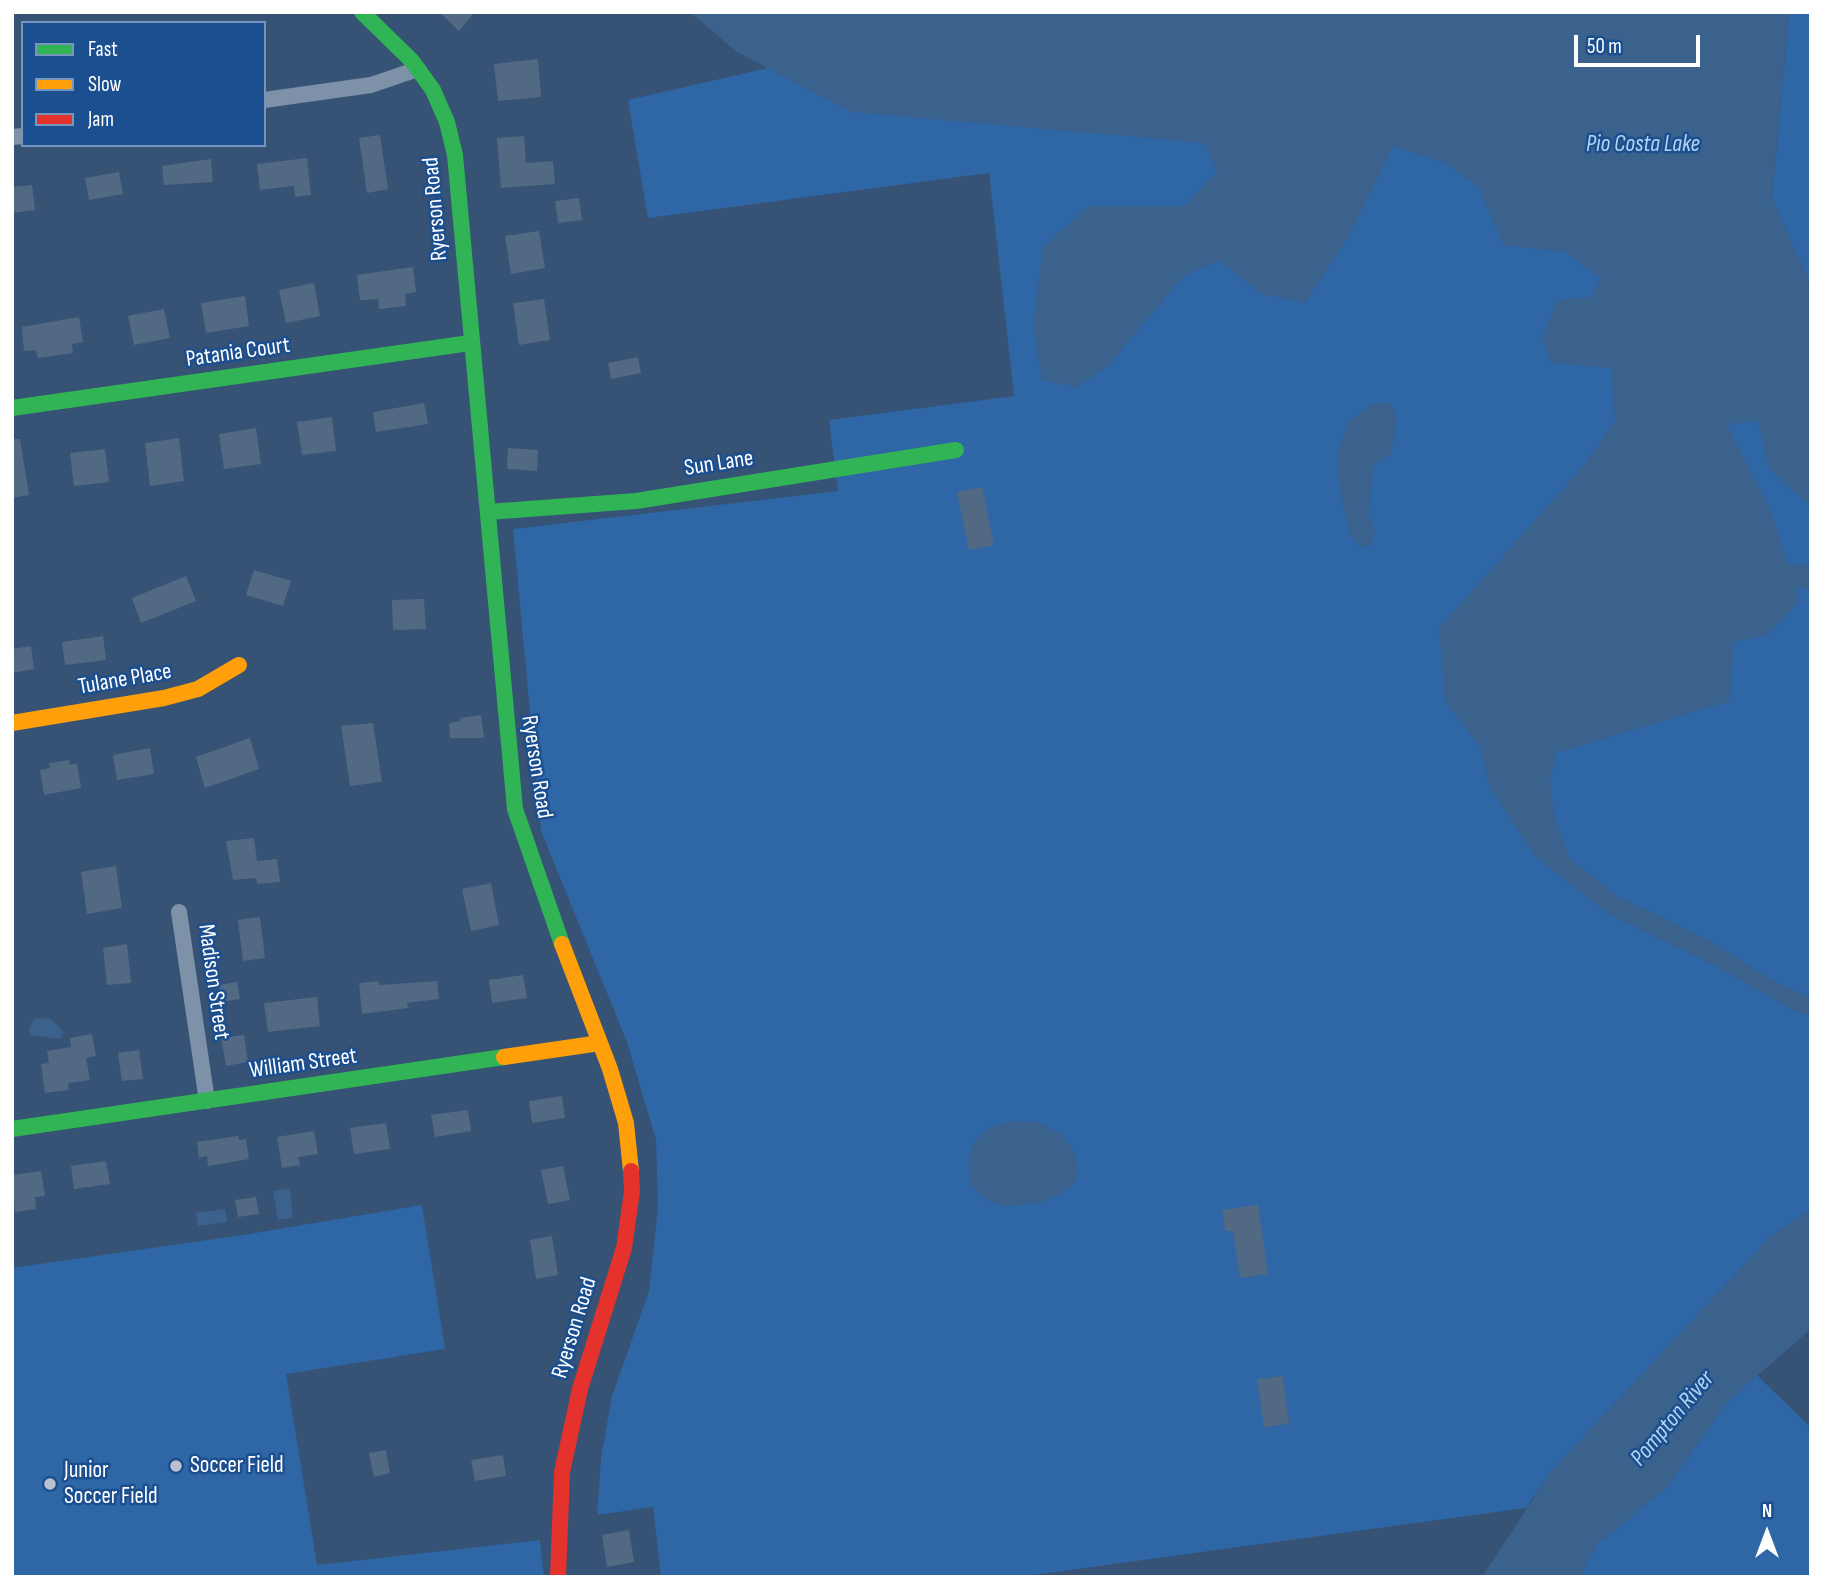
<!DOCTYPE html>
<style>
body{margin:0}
#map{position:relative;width:1823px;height:1589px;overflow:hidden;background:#365274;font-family:"Sofia Sans Condensed",sans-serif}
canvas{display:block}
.frame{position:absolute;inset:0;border:14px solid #fff;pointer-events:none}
.legend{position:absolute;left:21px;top:21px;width:245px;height:126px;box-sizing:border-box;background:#1b4f8f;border:2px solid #7695bc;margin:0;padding:9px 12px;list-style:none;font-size:21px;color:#fff}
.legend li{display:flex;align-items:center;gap:14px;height:35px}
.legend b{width:35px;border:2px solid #7695bc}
.north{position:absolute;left:1732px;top:1498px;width:70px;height:70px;-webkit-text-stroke:5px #1b4f8f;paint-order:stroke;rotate:0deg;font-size:19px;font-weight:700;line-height:28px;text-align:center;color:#fff}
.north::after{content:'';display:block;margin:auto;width:24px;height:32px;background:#fff;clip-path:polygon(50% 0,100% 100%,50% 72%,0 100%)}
.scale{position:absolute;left:1574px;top:35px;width:126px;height:32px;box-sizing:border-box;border:4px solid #fff;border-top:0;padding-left:9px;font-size:21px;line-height:24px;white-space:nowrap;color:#fff;-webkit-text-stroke:5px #1b4f8f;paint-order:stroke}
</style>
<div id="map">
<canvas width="1823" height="1589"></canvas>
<div class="frame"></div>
<ul class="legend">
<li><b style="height:9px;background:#30b455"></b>Fast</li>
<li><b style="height:9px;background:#ff9f0a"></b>Slow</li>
<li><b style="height:9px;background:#e5322d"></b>Jam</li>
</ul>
<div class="north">N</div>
<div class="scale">50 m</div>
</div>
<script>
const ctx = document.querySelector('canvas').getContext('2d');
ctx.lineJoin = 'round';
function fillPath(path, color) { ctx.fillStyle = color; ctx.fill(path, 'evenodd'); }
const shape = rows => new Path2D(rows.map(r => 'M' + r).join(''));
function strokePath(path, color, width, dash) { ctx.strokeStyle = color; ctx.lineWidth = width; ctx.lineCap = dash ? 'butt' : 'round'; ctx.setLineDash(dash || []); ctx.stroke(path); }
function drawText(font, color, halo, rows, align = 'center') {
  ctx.font = font + ' "Sofia Sans Condensed",sans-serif'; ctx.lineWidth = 5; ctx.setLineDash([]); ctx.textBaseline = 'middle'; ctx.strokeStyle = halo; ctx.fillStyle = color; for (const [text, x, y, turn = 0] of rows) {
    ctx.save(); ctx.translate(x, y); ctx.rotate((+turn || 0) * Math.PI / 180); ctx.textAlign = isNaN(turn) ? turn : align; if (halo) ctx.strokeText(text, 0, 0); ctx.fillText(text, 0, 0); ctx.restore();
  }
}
const green = shape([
 [1789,12,1811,12,1811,286,1772,199],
 [1352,55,1811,345,1811,1210,1771,1236,1550,1473,1526,1508,1018,1577,661,1577,653,1507,597,1515,601,1458,612,1396,649,1291,658,1208,656,1140,627,1042,541,831,513,529,838,491,829,420,1014,396,989,173,648,218,628,100,768,68],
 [422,1205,445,1349,286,1374,317,1565,540,1540,544,1577,12,1577,12,1268,243,1235],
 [1757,1375,1811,1428,1811,1577,1580,1577,1597,1544,1666,1488,1727,1402]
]);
const water = shape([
 [690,12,1789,12,1772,199,1811,286,1811,507,1769,468,1757,420,1727,425,1771,511,1788,565,1811,564,1811,590,1795,588,1799,601,1768,635,1734,642,1730,701,1556,753,1550,781,1554,815,1569,858,1615,895,1712,942,1778,984,1811,997,1811,1016,1791,1009,1716,966,1607,913,1534,855,1490,787,1480,747,1445,701,1439,628,1586,463,1615,420,1611,368,1552,363,1542,337,1557,300,1591,297,1601,278,1565,252,1503,245,1479,188,1446,163,1393,147,1350,234,1305,303,1261,294,1220,261,1184,275,1109,365,1077,387,1042,380,1033,325,1043,247,1089,206,1185,206,1217,171,1205,143,851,112,737,52],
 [1374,403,1390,403,1397,416,1391,454,1375,464,1372,477,1368,517,1375,529,1371,546,1361,547,1351,536,1339,486,1337,455,1349,421],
 [50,1018,64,1032,60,1039,30,1035,29,1028,34,1019],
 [1016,1121,1039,1122,1062,1135,1076,1155,1078,1178,1067,1190,1040,1203,1007,1206,987,1201,970,1184,968,1160,973,1143,989,1128],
 [290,1188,293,1218,278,1220,273,1191],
 [225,1209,227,1222,198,1226,196,1213],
 [1811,1210,1811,1329,1727,1402,1666,1488,1597,1544,1580,1577,1482,1577,1550,1473,1771,1236]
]);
const building = shape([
 [439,12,475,12,459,31],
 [538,59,541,97,498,101,494,64],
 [380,135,388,189,367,193,359,138],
 [524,136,526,163,553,161,555,184,501,188,497,138],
 [307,158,311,195,295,197,294,186,260,190,257,164],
 [211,159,213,182,164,185,162,166],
 [119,172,123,194,89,200,85,178],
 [32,185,35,210,12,213,12,187],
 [579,198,582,220,558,223,555,201],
 [539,231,545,268,511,274,505,236],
 [413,267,416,292,405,294,406,306,379,309,378,299,360,300,357,275],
 [314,283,320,316,286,323,279,290],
 [245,296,249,326,206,333,201,303],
 [544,299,550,340,519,345,513,303],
 [164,309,170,338,134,345,128,316],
 [79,317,83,342,72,344,73,353,38,358,36,350,24,351,22,327],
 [638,357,641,373,611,379,608,363],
 [424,403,428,424,376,432,373,412],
 [332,417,336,451,302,455,297,422],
 [256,428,261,464,224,469,219,434],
 [179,438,184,481,150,486,145,443],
 [12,439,20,439,29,495,12,498],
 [508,448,538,450,537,471,507,469],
 [105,449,109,482,74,486,70,453],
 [982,487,994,545,969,550,957,492],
 [254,570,291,581,283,606,246,595],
 [186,576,196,601,141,623,132,598],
 [424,599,426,629,393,630,392,600],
 [103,636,106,660,65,665,62,642],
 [31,646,34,669,12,673,12,649],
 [481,715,484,738,450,738,449,723,461,721,460,718],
 [373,723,382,782,350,786,341,726],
 [250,738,259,769,205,788,196,757],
 [150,748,154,774,117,780,113,755],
 [69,760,70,765,77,763,81,788,44,795,40,770,50,768,49,763],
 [254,838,257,861,277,859,280,882,257,884,256,878,233,880,226,841],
 [116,866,122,908,87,914,81,872],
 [491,883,499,925,471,931,462,889],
 [260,917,265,958,243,961,238,920],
 [127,944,131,983,107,985,103,948],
 [523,975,527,998,492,1003,489,980],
 [378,981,379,985,437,981,439,999,407,1003,408,1008,362,1014,359,983],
 [237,982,240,999,221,1002,218,985],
 [317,997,320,1026,268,1032,264,1003],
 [92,1034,96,1056,86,1058,90,1080,68,1083,69,1090,45,1093,41,1064,49,1063,47,1051,71,1047,70,1038],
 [244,1035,248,1062,226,1066,221,1038],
 [139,1050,143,1079,122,1081,118,1053],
 [562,1096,565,1118,532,1123,529,1101],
 [468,1110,471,1131,435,1137,431,1115],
 [386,1123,390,1149,354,1154,350,1128],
 [314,1131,318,1154,298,1157,300,1165,282,1168,277,1137],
 [238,1136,239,1140,246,1139,249,1159,208,1166,207,1156,199,1158,197,1142],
 [106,1161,110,1184,74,1189,71,1166],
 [563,1166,570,1200,548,1204,541,1170],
 [41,1171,45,1196,35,1197,36,1209,15,1212,12,1175],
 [256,1197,259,1214,238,1217,235,1200],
 [1258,1205,1268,1274,1240,1278,1233,1231,1225,1231,1222,1210],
 [552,1236,558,1275,536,1279,530,1240],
 [1283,1376,1289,1424,1264,1427,1257,1379],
 [386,1450,390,1473,374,1477,369,1453],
 [503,1455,506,1476,475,1481,471,1460],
 [629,1530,634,1562,607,1567,602,1535]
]);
const street = shape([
 [264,100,371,85,418,69],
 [12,137,23,136],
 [179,912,207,1101]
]);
const fast = shape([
 [362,12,412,61,433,90,447,122,455,155,515,809,562,944],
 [12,408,470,343],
 [488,512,636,501,956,450],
 [12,1129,504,1057]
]);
const slow = shape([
 [12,723,164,698,198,689,239,665],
 [562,944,610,1069,626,1123,631,1171],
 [504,1057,600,1043]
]);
const jam = shape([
 [558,1577,562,1472,580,1389,624,1248,632,1191,631,1171]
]);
const markers = [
 [176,1466,7,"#b9c2ce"],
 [50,1484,7,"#b9c2ce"]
];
const streetNames = [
 ["Ryerson Road",436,209,-95],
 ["Patania Court",238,353,-8],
 ["Sun Lane",719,464,-9],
 ["Tulane Place",125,680,-10],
 ["Ryerson Road",536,767,81],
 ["Madison Street",213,982,82],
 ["William Street",303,1064,-8],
 ["Ryerson Road",575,1328,-73]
];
const poiNames = [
 ["Soccer Field",190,1466],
 ["Junior",64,1471],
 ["Soccer Field",64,1497]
];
const waterNames = [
 ["Pio Costa Lake",1643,145],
 ["Pompton River",1673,1419,-50]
];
fillPath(green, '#2f66a5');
fillPath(water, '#3b618d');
fillPath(building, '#526984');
strokePath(street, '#7d92a8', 16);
strokePath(fast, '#30b455', 16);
strokePath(slow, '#ff9f0a', 16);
strokePath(jam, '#e5322d', 16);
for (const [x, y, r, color] of markers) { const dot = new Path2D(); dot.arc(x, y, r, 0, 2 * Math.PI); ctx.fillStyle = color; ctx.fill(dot); strokePath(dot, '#1b4f8f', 2.5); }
drawText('23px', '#fff', '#1b4f8f', streetNames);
drawText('23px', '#fff', '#1b4f8f', poiNames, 'left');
drawText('italic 24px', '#b5d3f5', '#1b4f8f', waterNames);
</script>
